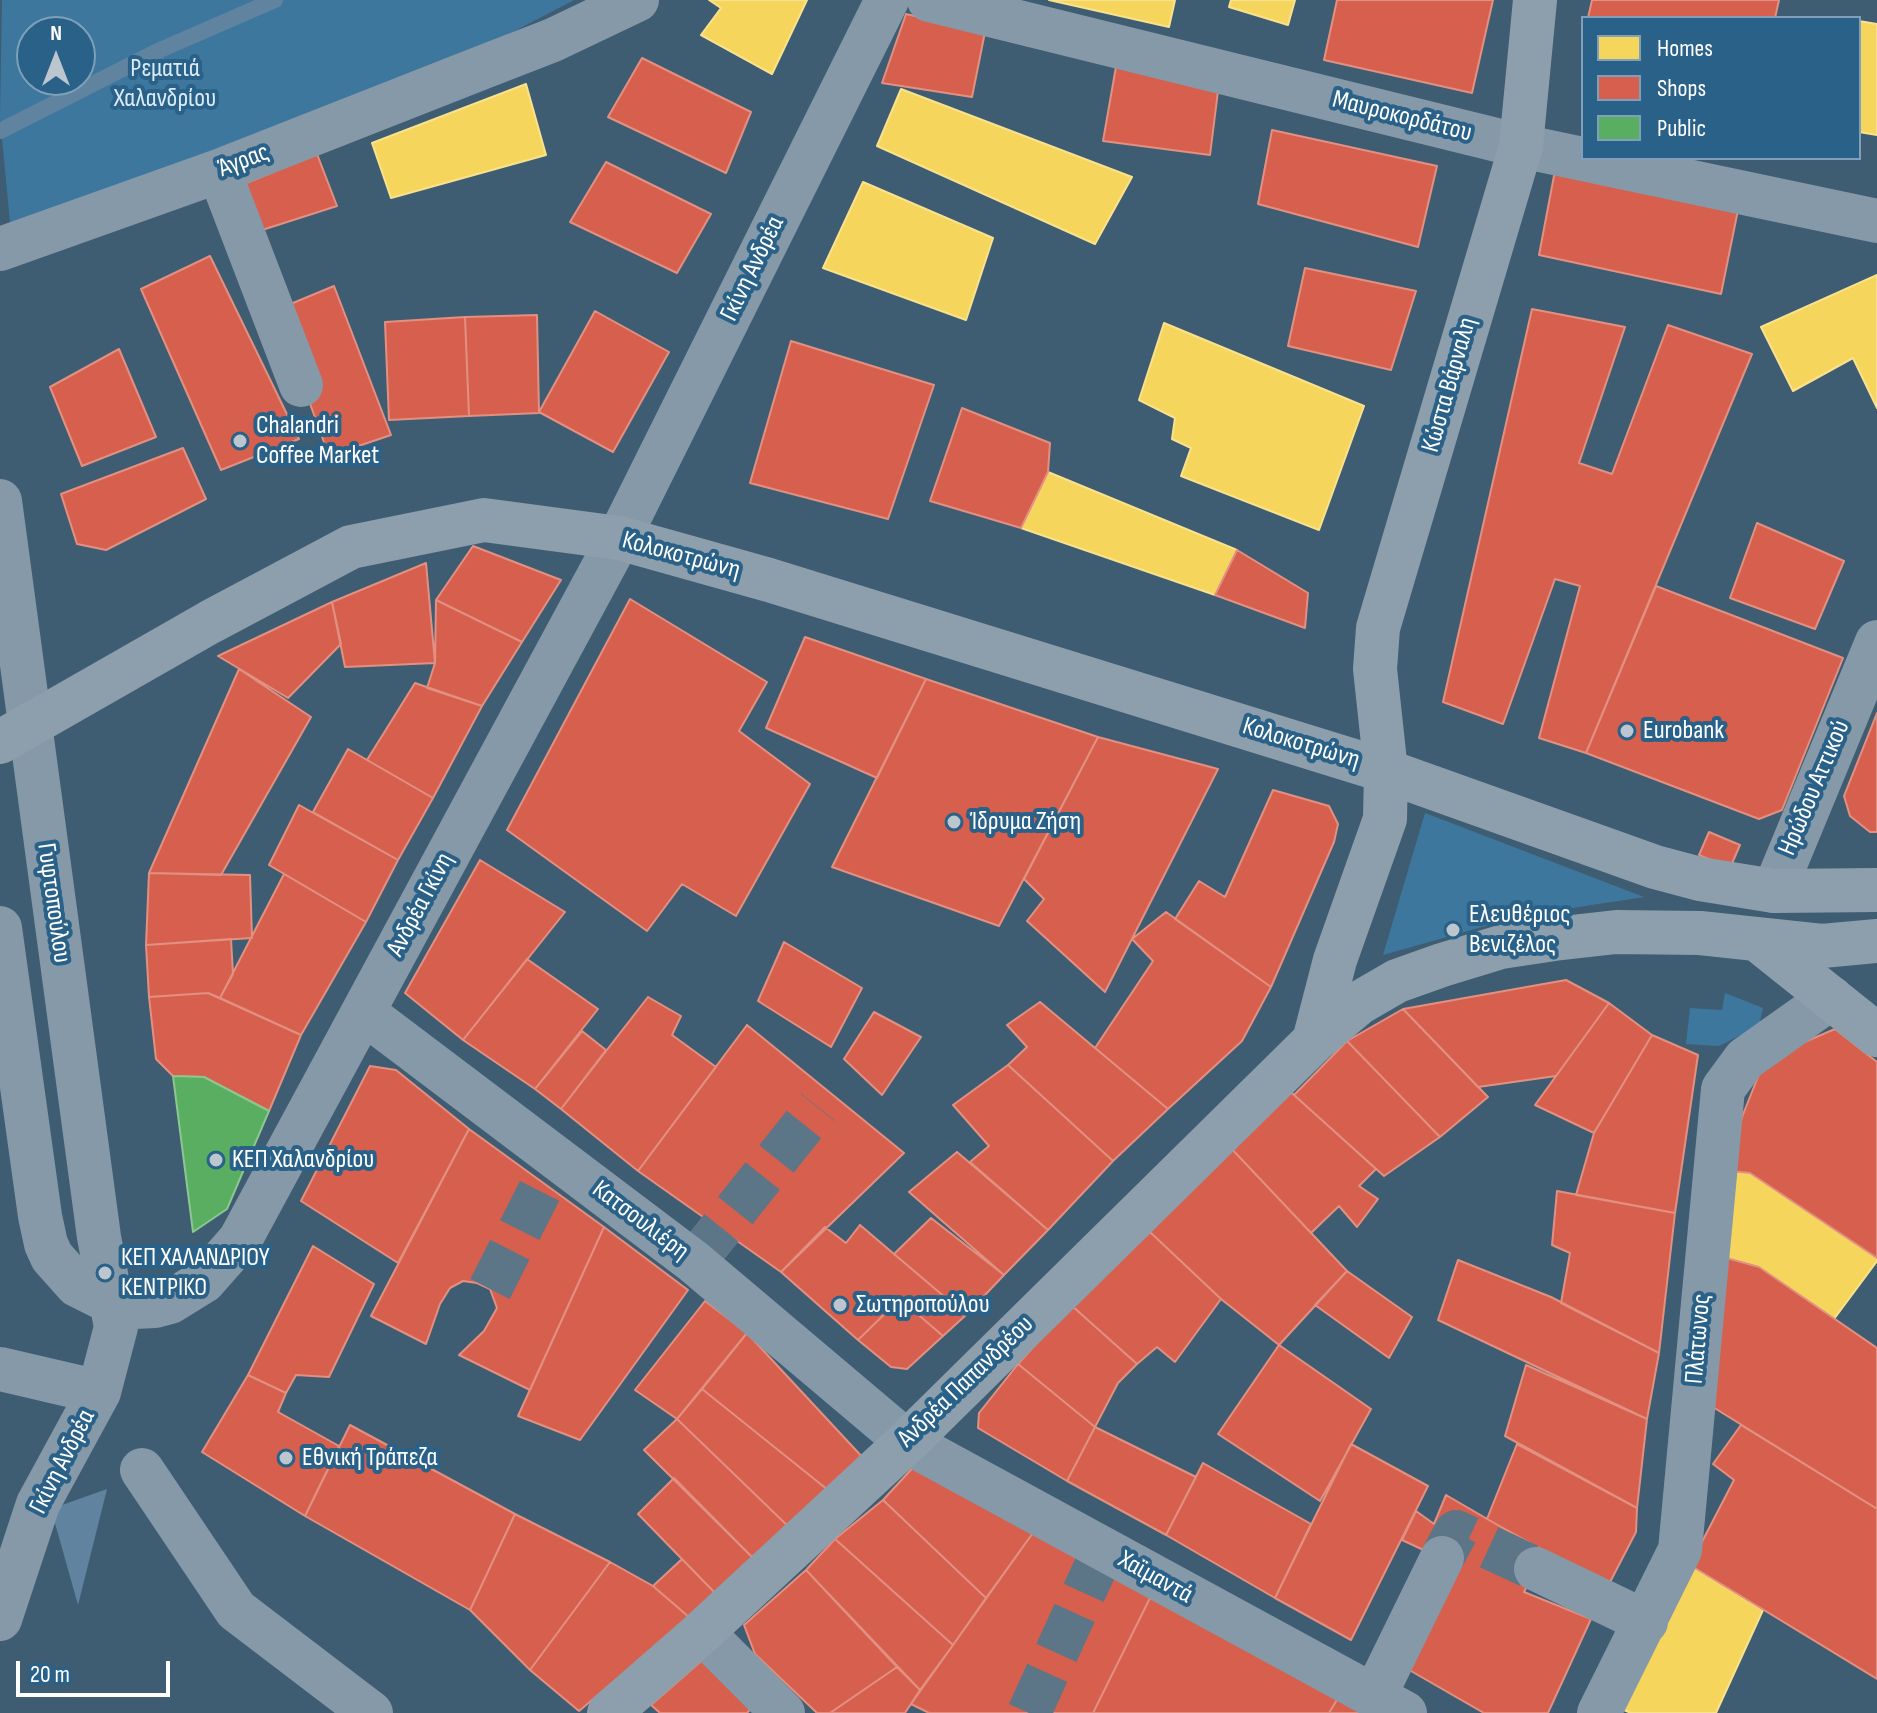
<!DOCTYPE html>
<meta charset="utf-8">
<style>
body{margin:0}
#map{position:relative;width:1877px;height:1713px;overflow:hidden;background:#3f5d72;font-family:"Sofia Sans Condensed",sans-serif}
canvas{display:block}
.legend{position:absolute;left:1581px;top:16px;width:280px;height:144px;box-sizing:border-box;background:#296188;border:2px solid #7fa0b8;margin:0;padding:10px 14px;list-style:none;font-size:24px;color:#fff}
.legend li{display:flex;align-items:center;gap:16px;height:40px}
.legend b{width:40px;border:2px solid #7fa0b8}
.north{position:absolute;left:16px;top:16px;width:80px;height:80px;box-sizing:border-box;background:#296188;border:2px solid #7fa0b8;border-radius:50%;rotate:0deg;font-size:22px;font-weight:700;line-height:32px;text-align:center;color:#fff}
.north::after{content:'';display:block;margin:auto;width:28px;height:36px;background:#bcc6ce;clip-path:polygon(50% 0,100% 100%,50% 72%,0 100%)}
.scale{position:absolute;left:16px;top:1661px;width:154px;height:36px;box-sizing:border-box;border:4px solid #fff;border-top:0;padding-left:10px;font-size:24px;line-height:28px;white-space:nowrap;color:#fff;-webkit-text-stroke:6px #296188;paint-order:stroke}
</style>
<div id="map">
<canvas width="1877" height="1713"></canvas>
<ul class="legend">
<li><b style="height:22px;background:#f6d55c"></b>Homes</li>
<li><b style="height:22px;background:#d6604d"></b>Shops</li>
<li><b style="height:22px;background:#5aae61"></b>Public</li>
</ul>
<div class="north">N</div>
<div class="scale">20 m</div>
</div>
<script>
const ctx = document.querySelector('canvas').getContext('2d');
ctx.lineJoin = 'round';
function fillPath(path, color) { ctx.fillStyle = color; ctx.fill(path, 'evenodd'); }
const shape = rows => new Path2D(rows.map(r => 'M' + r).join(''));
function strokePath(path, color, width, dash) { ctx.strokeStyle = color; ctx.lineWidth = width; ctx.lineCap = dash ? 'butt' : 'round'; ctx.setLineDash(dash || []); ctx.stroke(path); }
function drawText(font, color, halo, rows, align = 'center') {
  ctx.font = font + ' "Sofia Sans Condensed",sans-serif'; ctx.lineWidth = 8; ctx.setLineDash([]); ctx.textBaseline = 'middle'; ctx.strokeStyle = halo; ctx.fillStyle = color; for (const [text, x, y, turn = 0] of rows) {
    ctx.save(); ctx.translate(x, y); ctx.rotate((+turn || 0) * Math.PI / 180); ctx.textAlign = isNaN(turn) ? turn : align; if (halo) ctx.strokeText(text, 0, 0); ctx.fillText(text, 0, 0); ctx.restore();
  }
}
const green = shape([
 [2,0,574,0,507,35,11,233,0,117],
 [32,32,80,32,80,80,32,80],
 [1425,813,1644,897,1553,911,1482,927,1383,955],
 [1725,993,1763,1008,1759,1026,1719,1046,1686,1044,1690,1008,1722,1010]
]);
const water = shape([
 [107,1489,78,1605,51,1509]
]);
const homes = shape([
 [709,0,807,0,772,74,701,35,721,8,709,0],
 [1049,0,1175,0,1169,27,1049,0],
 [1231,0,1295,0,1288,25,1229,7,1231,0],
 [1859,21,1877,24,1877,135,1859,132,1859,21],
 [526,84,546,155,391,198,372,143,526,84],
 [901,89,1132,177,1095,244,877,146,901,89],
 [863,182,993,238,966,320,823,268,863,182],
 [1877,275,1877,408,1853,358,1793,391,1761,327,1877,275],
 [1164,323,1364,406,1319,530,1181,476,1191,448,1172,439,1175,418,1139,400,1164,323],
 [1048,472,1237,550,1215,595,1021,528,1048,472],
 [1730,1171,1750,1173,1877,1258,1877,1261,1834,1319,1759,1267,1723,1257,1730,1171],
 [1690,1565,1763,1610,1716,1713,1631,1713,1619,1708,1690,1565]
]);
const shops = shape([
 [1337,0,1493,0,1472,93,1324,60,1337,0],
 [1592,0,1779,0,1775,18,1588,18,1592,0],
 [906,14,985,32,972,97,882,83,906,14],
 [642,58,751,112,726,173,608,117,642,58],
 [1117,61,1219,83,1210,155,1103,141,1117,61],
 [1272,130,1437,166,1418,247,1258,204,1272,130],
 [317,154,337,206,259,231,244,184,317,154],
 [1557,160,1740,200,1721,294,1539,255,1557,160],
 [606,162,711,214,677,273,570,222,606,162],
 [210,256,299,439,221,470,141,289,210,256],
 [1305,268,1416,291,1391,370,1288,346,1305,268],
 [334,286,391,435,329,456,276,310,334,286],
 [1532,309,1625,327,1579,463,1612,474,1668,325,1752,354,1586,753,1539,738,1580,586,1555,579,1503,724,1443,702,1532,309],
 [595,311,669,352,613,452,539,412,595,311],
 [537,315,539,413,469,416,465,317,537,315],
 [465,317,469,416,389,420,385,322,465,317],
 [791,341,934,385,888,519,750,483,791,341],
 [119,349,156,437,82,466,50,387,119,349],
 [962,408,1050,443,1048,472,1021,528,930,501,962,408],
 [183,448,206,499,106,550,77,544,61,494,183,448],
 [1757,523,1844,561,1815,629,1730,598,1757,523],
 [473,546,561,580,522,642,436,600,473,546],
 [1237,550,1308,593,1305,628,1215,595,1237,550],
 [426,563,435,663,345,667,332,602,426,563],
 [1656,586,1843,658,1782,810,1759,819,1586,753,1656,586],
 [630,599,767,682,739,731,810,784,736,916,682,884,647,931,507,830,630,599],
 [436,600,522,642,482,706,427,688,435,663,436,600],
 [332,602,341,644,288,698,218,656,332,602],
 [805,637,926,679,877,778,766,728,805,637],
 [239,669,311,717,221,875,149,873,239,669],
 [926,679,1098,737,999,926,832,867,926,679],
 [415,683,482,706,433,798,367,760,415,683],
 [1877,713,1877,832,1870,832,1850,816,1844,796,1877,713],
 [1098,737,1218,769,1105,992,1027,921,1044,899,1024,879,1098,737],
 [348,749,433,798,398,860,313,812,348,749],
 [1273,790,1329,806,1338,824,1334,842,1271,987,1175,919,1199,881,1225,897,1273,790],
 [299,805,398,860,366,922,269,865,299,805],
 [1709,832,1740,845,1730,868,1699,855,1709,832],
 [480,860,565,912,463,1040,405,993,480,860],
 [149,873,250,875,252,938,146,945,149,873],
 [284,874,366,922,301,1035,220,998,284,874],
 [1166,912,1271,987,1242,1041,1168,1109,1095,1048,1153,961,1132,939,1166,912],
 [231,939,233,974,220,998,208,993,149,997,146,945,231,939],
 [784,942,862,988,831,1047,758,1001,784,942],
 [527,959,598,1009,535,1089,463,1040,527,959],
 [1566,980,1609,1003,1556,1076,1478,1087,1403,1009,1566,980],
 [208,993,301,1035,269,1111,204,1077,173,1076,156,1059,149,997,208,993],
 [648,997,681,1016,672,1035,716,1067,638,1171,561,1109,648,997],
 [1040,1002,1168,1109,1113,1161,1008,1065,1027,1047,1007,1025,1040,1002],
 [1609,1003,1652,1035,1594,1133,1535,1105,1609,1003],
 [1403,1009,1488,1097,1440,1137,1347,1041,1403,1009],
 [874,1012,921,1037,882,1095,844,1059,874,1012],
 [747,1025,904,1153,781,1272,638,1171,747,1025],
 [1835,1029,1877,1062,1877,1258,1750,1173,1730,1171,1742,1117,1765,1059,1835,1029],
 [582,1031,606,1050,561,1109,535,1089,582,1031],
 [1652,1035,1698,1055,1675,1213,1576,1195,1594,1133,1652,1035],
 [1347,1041,1440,1137,1384,1176,1294,1095,1347,1041],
 [1008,1065,1113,1161,1048,1230,970,1162,989,1146,953,1105,1008,1065],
 [370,1066,396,1070,469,1129,398,1263,301,1201,370,1066],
 [1284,1086,1376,1169,1359,1186,1378,1199,1357,1227,1339,1206,1311,1233,1229,1146,1284,1086],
 [469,1129,604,1227,530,1390,459,1355,484,1331,497,1308,490,1289,477,1283,463,1281,450,1288,440,1304,426,1344,371,1316,469,1129],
 [1229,1146,1347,1271,1279,1345,1221,1299,1150,1232,1229,1146],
 [957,1152,1048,1230,1004,1275,909,1192,957,1152],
 [1557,1191,1675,1213,1659,1353,1561,1303,1570,1253,1552,1245,1557,1191],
 [931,1218,1004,1275,966,1315,894,1254,931,1218],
 [860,1225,894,1254,966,1315,943,1336,900,1299,858,1340,781,1272,825,1227,846,1243,860,1225],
 [604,1227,688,1290,580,1440,518,1416,604,1227],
 [1150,1232,1221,1299,1175,1362,1157,1347,1137,1364,1071,1305,1150,1232],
 [313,1246,374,1284,329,1377,296,1375,286,1393,248,1375,313,1246],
 [1723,1257,1759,1267,1877,1348,1877,1509,1708,1404,1723,1257],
 [1458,1260,1551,1297,1659,1353,1647,1419,1438,1320,1458,1260],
 [1347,1271,1412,1317,1389,1358,1315,1305,1347,1271],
 [900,1299,943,1336,907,1369,891,1367,858,1340,900,1299],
 [705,1301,747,1333,677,1419,635,1390,705,1301],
 [1071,1305,1137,1364,1118,1383,1095,1427,1018,1364,1071,1305],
 [747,1333,866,1461,833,1494,702,1389,747,1333],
 [1279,1345,1371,1409,1320,1501,1218,1434,1279,1345],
 [1018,1364,1095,1427,1067,1481,978,1428,979,1413,1018,1364],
 [1526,1365,1647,1419,1637,1508,1505,1436,1526,1365],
 [248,1375,286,1393,278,1412,339,1446,305,1516,202,1452,248,1375],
 [702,1389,833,1494,792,1530,677,1419,702,1389],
 [677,1419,792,1530,755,1560,644,1450,677,1419],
 [350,1425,515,1514,470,1610,305,1516,350,1425],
 [1741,1425,1877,1509,1877,1679,1690,1565,1734,1480,1713,1464,1741,1425],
 [1095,1427,1196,1477,1166,1535,1067,1481,1095,1427],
 [1351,1444,1428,1486,1351,1640,1275,1598,1351,1444],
 [1517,1444,1637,1508,1636,1532,1608,1586,1487,1519,1517,1444],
 [920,1460,1035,1530,986,1598,883,1500,920,1460],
 [1203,1463,1311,1524,1275,1598,1166,1535,1203,1463],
 [674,1478,755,1560,718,1596,638,1514,674,1478],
 [1446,1495,1544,1552,1524,1592,1591,1619,1548,1713,1484,1713,1404,1667,1460,1567,1402,1540,1416,1511,1434,1524,1446,1495],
 [883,1500,986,1598,953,1645,835,1539,883,1500],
 [515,1514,610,1562,530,1670,470,1610,515,1514],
 [1035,1530,1151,1596,1093,1713,929,1713,911,1704,1035,1530],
 [835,1539,953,1645,920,1690,806,1570,835,1539],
 [682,1559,718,1596,690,1618,653,1586,682,1559],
 [610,1562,653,1586,690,1618,579,1711,530,1670,610,1562],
 [806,1570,897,1667,830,1713,817,1713,755,1654,744,1625,806,1570],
 [1151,1596,1341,1693,1329,1713,1093,1713,1151,1596],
 [707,1656,758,1701,747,1713,660,1713,651,1705,707,1656],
 [897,1667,920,1690,905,1713,830,1713,897,1667],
 [1341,1693,1377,1713,1329,1713,1341,1693]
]);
const public = shape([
 [173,1076,204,1077,269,1111,227,1209,193,1232,173,1076]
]);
const stream = shape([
 [0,131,160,50,275,0]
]);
const streetTunnel = shape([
 [694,1262,818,1107],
 [490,1289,543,1184],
 [1442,1558,1456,1532,1536,1569],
 [1029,1713,1096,1566]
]);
const street = shape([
 [929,0,1521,146,1877,221],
 [219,171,301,385],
 [0,249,219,171,486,66,553,40,637,0],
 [0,501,99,1237,116,1327,99,1392,38,1504,0,1619],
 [1774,891,1877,642],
 [0,928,40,1216,46,1244,52,1257,77,1285,113,1303,134,1307,155,1306,170,1302,204,1281,240,1240,619,538,887,0],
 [363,1012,694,1262,907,1442,1405,1713],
 [0,1369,99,1392],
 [142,1470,236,1610,371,1713],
 [1536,1569,1646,1622],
 [702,1632,783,1713],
 [1374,1697,1442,1558],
 [1599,1713,1680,1550,1723,1089,1745,1059,1831,998]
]);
const secondary = shape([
 [0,742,210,622,351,547,484,520,619,538,769,580,1386,771,1655,867,1700,879,1774,891,1877,890],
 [1758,940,1877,1035],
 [1314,1041,1335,960,1385,819,1386,771,1375,669,1378,628,1521,146,1535,0],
 [609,1713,702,1632,907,1442,1314,1041,1359,1003,1397,981,1442,965,1501,947,1554,939,1616,932,1700,933,1822,946,1877,941]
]);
const markers = [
 [240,441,8,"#bcc6ce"],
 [1627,731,8,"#bcc6ce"],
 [954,822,8,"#bcc6ce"],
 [1453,930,8,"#bcc6ce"],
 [216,1160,8,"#bcc6ce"],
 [105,1273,8,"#bcc6ce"],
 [840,1305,8,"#bcc6ce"],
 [286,1458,8,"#bcc6ce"]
];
const parkNames = [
 ["Ρεματιά",165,69],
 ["Χαλανδρίου",165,99]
];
const streetNames = [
 ["Μαυροκορδάτου",1402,117,14],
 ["Άγρας",244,161,-21],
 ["Γκίνη Ανδρέα",753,269,-64],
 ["Κώστα Βάρναλη",1450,385,-74],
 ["Κολοκοτρώνη",681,556,15],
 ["Κολοκοτρώνη",1301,744,17],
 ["Ηρώδου Αττικού",1815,788,-67],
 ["Γυφτοπούλου",53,903,82],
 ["Ανδρέα Γκίνη",421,905,-62],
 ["Κατσουλιέρη",640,1221,37],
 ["Πλάτωνος",1699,1339,-85],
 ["Ανδρέα Παπανδρέου",966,1382,-44],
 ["Γκίνη Ανδρέα",63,1462,-63],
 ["Χαϊμαντά",1155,1578,29]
];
const poiNames = [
 ["Chalandri",256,426],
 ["Coffee Market",256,456],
 ["Eurobank",1643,731],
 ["Ίδρυμα Ζήση",970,822],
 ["Ελευθέριος",1469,915],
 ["Βενιζέλος",1469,945],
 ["KΕΠ Χαλανδρίου",232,1160],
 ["ΚΕΠ ΧΑΛΑΝΔΡΙΟΥ",121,1258],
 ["ΚΕΝΤΡΙΚΟ",121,1288],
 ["Σωτηροπούλου",856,1305],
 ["Εθνική Τράπεζα",302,1458]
];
fillPath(green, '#3e779e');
fillPath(water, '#60849f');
fillPath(homes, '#f6d55c');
strokePath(homes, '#f9e28d', 2);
fillPath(shops, '#d6604d');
strokePath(shops, '#e29082', 2);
fillPath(public, '#5aae61');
strokePath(public, '#8cc690', 2);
strokePath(stream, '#60849f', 16);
strokePath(streetTunnel, '#5c7587', 44, [44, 22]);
strokePath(street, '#8699a8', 44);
strokePath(secondary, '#8d9fac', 44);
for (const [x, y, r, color] of markers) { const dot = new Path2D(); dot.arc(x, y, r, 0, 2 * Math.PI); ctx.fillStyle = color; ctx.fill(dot); strokePath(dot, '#296188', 3); }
drawText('26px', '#daebf7', '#296188', parkNames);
drawText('26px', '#fff', '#296188', streetNames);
drawText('26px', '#fff', '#296188', poiNames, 'left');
</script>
